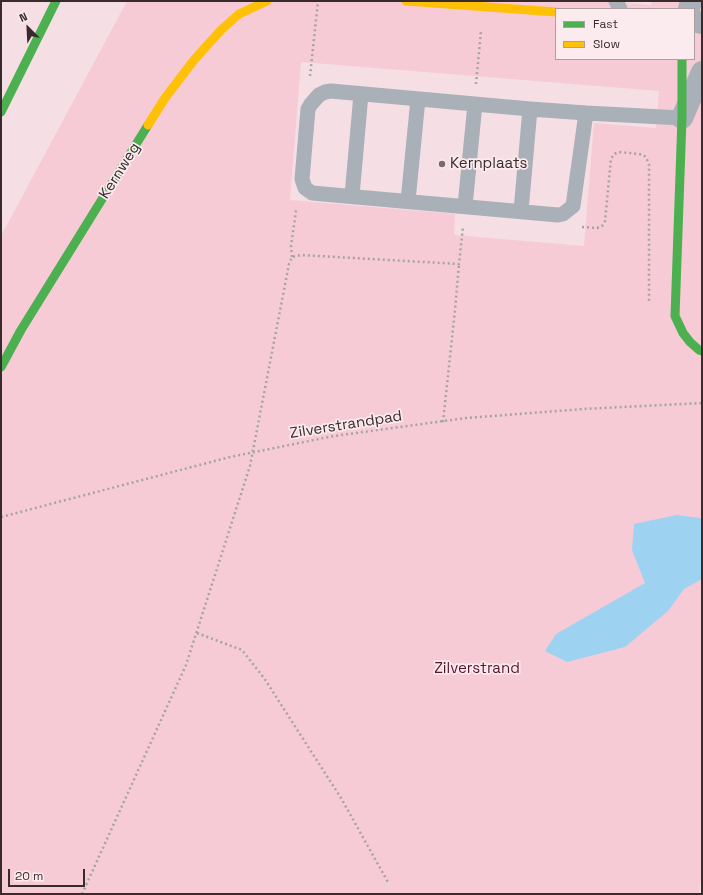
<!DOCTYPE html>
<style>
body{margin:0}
#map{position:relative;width:703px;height:895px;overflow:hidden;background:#f5dfe4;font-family:"Space Grotesk",sans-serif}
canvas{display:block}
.frame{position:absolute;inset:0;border:2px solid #382a2d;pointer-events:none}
.legend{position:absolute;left:555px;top:8px;width:140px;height:52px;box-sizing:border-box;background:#fbebee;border:1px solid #ad9ea1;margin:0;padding:5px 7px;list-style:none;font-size:12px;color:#382a2d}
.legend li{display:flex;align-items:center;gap:8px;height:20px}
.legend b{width:20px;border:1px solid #ad9ea1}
.north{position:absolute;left:8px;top:8px;width:40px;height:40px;-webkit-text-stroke:3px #fbebee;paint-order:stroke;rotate:336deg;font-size:11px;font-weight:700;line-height:16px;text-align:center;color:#382a2d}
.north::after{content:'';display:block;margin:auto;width:14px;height:18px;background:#382a2d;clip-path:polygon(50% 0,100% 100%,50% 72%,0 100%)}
.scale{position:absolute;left:8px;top:869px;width:77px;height:18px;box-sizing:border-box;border:2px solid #382a2d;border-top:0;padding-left:5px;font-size:12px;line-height:14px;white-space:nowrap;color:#382a2d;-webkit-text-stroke:3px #fbebee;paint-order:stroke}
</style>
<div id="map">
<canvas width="703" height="895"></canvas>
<div class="frame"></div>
<ul class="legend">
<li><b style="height:5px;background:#4caf50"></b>Fast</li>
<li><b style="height:5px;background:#ffc107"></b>Slow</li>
</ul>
<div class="north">N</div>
<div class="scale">20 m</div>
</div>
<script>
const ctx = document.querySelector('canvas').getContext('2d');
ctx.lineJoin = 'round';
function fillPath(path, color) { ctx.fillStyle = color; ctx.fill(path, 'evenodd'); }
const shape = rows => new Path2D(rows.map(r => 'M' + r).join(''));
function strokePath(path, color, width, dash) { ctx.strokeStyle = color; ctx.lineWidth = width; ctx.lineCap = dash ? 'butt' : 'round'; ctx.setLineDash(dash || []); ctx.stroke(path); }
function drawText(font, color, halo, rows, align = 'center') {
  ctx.font = font + ' "Space Grotesk",sans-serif'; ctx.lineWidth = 3.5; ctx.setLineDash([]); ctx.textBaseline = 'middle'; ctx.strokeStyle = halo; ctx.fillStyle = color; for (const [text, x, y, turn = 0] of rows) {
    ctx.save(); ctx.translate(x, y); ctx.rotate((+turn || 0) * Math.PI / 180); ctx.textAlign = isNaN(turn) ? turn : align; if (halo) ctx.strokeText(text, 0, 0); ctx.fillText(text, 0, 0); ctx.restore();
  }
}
const green = shape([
 [127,1,606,1,651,5,652,1,702,1,702,870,699,894,1,894,1,236],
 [556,9,694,9,694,59,556,59],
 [301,62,659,91,656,128,594,123,584,246,454,235,455,214,290,200]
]);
const water = shape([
 [677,515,700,518,702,521,702,579,684,589,668,611,625,647,567,662,545,651,556,634,645,583,632,550,634,524]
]);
const path = shape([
 [310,76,318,1],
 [476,84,481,31],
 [582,227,597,228,602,226,605,221,611,159,614,154,619,152,639,154,643,155,646,157,649,165,649,303],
 [292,257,291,246,296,211,297,208],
 [443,422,455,310,459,264],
 [1,517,230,457,334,436,466,418,584,409,702,403],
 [197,633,242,650,264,678,341,798,389,884],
 [82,894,186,665,250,466,289,264,292,257,301,255,459,264,463,227]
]);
const lane = shape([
 [616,1,620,9],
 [331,91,530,109,586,113,573,206,563,214,558,215,312,193,305,188,302,179,308,109,311,104,319,95,325,92,331,91],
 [586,113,682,118],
 [352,196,361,94],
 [408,201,418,99],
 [465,206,475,104],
 [521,211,530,109]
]);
const street = shape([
 [689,9,691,1],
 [694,21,702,23],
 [682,118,702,72]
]);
const fast = shape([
 [682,59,682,118,675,316,683,333,690,342,699,350,702,351],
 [1,112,56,1],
 [1,367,21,330,148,125]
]);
const slow = shape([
 [406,1,556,12],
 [148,125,165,98,194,60,221,30,239,14,267,1]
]);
const markers = [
 [442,164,4,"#7a696d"]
];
const poiNames = [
 ["Kernplaats",450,164]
];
const streetNames = [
 ["Kernweg",120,171,-58],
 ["Zilverstrandpad",346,425,-9]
];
const parkNames = [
 ["Zilverstrand",477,669]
];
fillPath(green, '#f6cbd5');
fillPath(water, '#9dd2f1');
strokePath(path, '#a4a4a8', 2.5, [2, 3]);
strokePath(lane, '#a9b0b7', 15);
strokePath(street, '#a9b0b7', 22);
strokePath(fast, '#4caf50', 9);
strokePath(slow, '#ffc107', 9);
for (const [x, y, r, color] of markers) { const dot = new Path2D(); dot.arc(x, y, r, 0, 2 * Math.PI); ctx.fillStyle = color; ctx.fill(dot); strokePath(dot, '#fbebee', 1.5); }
drawText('15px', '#382a2d', '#fbebee', poiNames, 'left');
drawText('15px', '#382a2d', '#fbebee', streetNames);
drawText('15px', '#5a112b', '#fbebee', parkNames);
</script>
